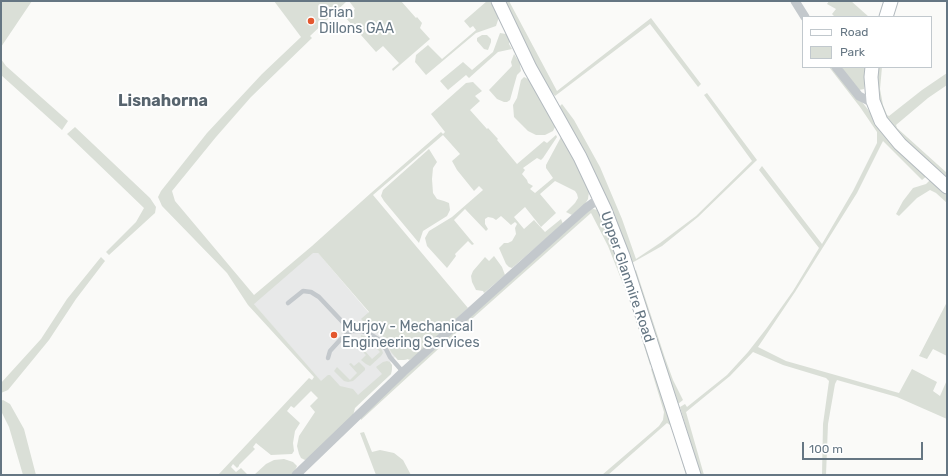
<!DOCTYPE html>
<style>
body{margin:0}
#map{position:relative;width:948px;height:476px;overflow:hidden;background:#fafaf8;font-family:Rubik,sans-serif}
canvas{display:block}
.frame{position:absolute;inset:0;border:2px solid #657683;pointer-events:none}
.legend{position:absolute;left:802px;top:16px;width:130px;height:52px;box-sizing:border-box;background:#fff;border:1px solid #c1c8cd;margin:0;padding:5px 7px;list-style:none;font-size:12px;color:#657683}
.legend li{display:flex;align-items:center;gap:8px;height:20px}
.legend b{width:20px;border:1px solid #c1c8cd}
.scale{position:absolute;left:802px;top:442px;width:121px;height:18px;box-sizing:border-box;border:2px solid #657683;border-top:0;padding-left:5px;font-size:12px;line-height:14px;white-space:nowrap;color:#657683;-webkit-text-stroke:3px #fff;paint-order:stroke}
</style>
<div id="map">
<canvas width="948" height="476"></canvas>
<div class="frame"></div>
<ul class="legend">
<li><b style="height:5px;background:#fff"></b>Road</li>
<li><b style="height:11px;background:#dadfd7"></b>Park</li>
</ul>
<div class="scale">100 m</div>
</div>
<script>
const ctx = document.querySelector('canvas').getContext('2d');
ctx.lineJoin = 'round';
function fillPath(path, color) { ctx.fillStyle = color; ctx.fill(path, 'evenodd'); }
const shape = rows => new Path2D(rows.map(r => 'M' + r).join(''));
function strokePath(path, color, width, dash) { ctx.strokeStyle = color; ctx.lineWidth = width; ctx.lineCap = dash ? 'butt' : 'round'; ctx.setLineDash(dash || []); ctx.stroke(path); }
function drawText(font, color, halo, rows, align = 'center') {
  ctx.font = font + ' Rubik,sans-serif'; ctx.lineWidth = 4; ctx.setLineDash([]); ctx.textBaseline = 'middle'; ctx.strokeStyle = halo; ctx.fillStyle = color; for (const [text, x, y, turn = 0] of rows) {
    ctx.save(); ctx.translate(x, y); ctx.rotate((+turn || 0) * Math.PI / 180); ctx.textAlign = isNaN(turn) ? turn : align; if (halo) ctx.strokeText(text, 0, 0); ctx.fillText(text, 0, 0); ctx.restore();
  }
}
const built = shape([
 [314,248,408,359,404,360,398,360,395,357,390,362,392,369,391,374,348,413,252,302]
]);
const green = shape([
 [1,1,32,1,1,47,1,59,6,66,68,121,62,130,1,75],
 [274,1,347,1,310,36,312,38,251,97,216,137,172,191,175,201,254,295,312,246,371,193,441,132,443,134,445,132,431,114,466,83,473,82,482,91,475,96,480,101,470,110,487,129,488,128,498,139,497,140,517,164,544,141,547,143,556,135,557,137,543,158,541,160,537,158,523,168,525,170,522,174,527,180,528,183,533,186,530,189,535,193,553,178,546,168,546,165,561,137,563,137,589,187,589,192,588,199,584,206,572,215,564,211,566,212,575,203,578,198,577,194,575,191,555,181,540,194,556,213,541,227,525,207,514,217,524,229,534,220,545,232,561,219,563,224,512,268,509,267,506,264,499,248,504,243,508,243,512,241,516,234,515,228,517,224,515,222,511,225,501,216,496,220,493,218,488,217,485,219,485,224,488,229,486,231,465,209,454,220,474,244,472,245,468,241,455,254,456,256,447,268,427,246,425,238,429,231,452,217,483,190,479,186,474,191,457,170,452,161,460,154,443,135,373,195,468,308,416,356,409,360,408,359,404,360,398,360,391,352,383,336,371,329,363,328,364,322,361,319,369,312,318,253,313,253,254,304,321,381,328,375,330,375,340,386,353,389,358,395,382,374,376,367,383,362,387,361,390,362,392,365,392,369,391,374,355,408,353,416,309,459,305,460,301,458,299,454,297,446,299,436,315,412,310,406,318,398,311,391,294,408,291,406,287,411,300,423,295,431,293,443,294,451,292,454,271,455,256,443,253,447,255,449,239,465,239,466,237,468,233,464,231,467,236,472,241,468,248,475,218,475,309,378,312,380,314,377,248,305,227,273,162,206,158,197,161,191,207,133,262,74,301,37],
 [349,1,401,1,416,18,417,17,422,23,420,28,430,39,393,71,392,69,399,63,383,46,376,52,345,17,355,9],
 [487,1,492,3,500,14,498,16,498,20,496,26,476,33,426,75,415,62,416,55,428,45,442,59,476,30,473,26,470,28,464,21],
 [503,1,509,1,557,91,651,18,701,84,698,87,650,24,555,96,544,83],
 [829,1,851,1,869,17,835,17,832,14,836,9,827,4],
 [500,33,506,34,510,40,509,44,512,49,498,52,469,78,466,75,448,90,440,81,463,62,472,70,493,52],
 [482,35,487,35,491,39,491,42,488,50,484,49,477,41,477,38],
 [514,54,518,60,522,63,520,65,521,71,517,75,510,100,507,102,504,102,497,99,489,90,512,66,511,62],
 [829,67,834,67,874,117,928,175,922,180,883,141,857,193,795,292,758,347,786,361,899,393,912,369,937,382,933,391,940,396,947,380,947,419,897,397,837,380,835,384,828,424,826,475,822,475,823,424,829,381,826,378,783,365,753,352,730,376,686,412,704,475,700,475,680,407,685,404,687,407,727,375,748,352,766,329,793,291,819,248,759,170,762,166,822,244,853,191,877,143,877,132,860,107],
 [843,67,867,67,864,89,859,90,842,70],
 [876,67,882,67,880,89,883,105,887,115,889,116,922,90,947,73,947,85,928,98,896,125,897,128,947,173,947,180,890,128,877,102],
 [530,76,556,125,553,131,545,135,536,135,528,131,514,117,513,105,517,98,521,80,524,77,528,79],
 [707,93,757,160,698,217,662,246,630,264,560,106,562,104,574,120,600,167,622,219,636,259,660,243,696,216,752,161,704,95],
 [75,127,150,198,156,207,155,213,109,255,106,252,136,222,144,208,67,134],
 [429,149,437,162,433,168,432,179,433,193,437,199,444,201,449,203,450,210,447,216,423,231,419,243,384,201,381,196,383,190],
 [931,179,947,194,947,203,936,193,930,190,917,198,899,216,896,214,903,201,913,188,926,184],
 [593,209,598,210,602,213,653,363,650,365,631,304,608,246,591,213,447,341,361,420,360,416,589,210],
 [494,256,502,267,505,275,484,293,483,291,476,290,472,282,471,276,473,271,485,257,489,261],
 [101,257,105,261,76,299,49,340,8,390,1,393,1,383,41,339,67,299],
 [636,270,665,358,673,380,683,400,678,404,661,359,634,271],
 [947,302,947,356,933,349,927,359,919,356],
 [361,335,370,338,382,350,383,353,381,356,370,366,366,364,361,360,366,355,363,352,364,350,372,359,380,352,367,338,364,342,361,339],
 [359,362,365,368,365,370,353,381,348,382,344,381,334,371,337,367,350,380,357,373,349,364,351,363,354,366],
 [654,368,690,475,686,475,676,441,670,425,667,423,608,475,602,475,659,426,663,420,664,412,651,369],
 [3,400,10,404,24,429,36,475,23,475,9,427,1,411,1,401],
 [364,432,372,452,380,450,394,453,403,460,411,475,376,475,360,433],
 [284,459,293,462,297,466,293,475,254,475,266,464,274,460]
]);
const service = shape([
 [288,303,303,291,311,292,319,297,351,331],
 [328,358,330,351,340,340,351,331,362,331,368,333,378,339,386,349,390,357,403,372]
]);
const minor = shape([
 [795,1,805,17],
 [836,67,859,96,869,101,873,101],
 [296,475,403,372,586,208,600,198]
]);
const secondary = shape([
 [498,1,530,68,580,157,605,210,623,256,694,475],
 [886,17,891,1],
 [872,67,871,77,873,101,881,121,900,144,947,187]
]);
const markers = [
 [311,21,4,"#e4572e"],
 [334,335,4,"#e4572e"]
];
const poiNames = [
 ["Brian",319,13],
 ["Dillons GAA",319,29],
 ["Murjoy - Mechanical",342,327],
 ["Engineering Services",342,343]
];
const streetNames = [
 ["Upper Glanmire Road",627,277,71]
];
const quarterNames = [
 ["Lisnahorna",163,101]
];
fillPath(built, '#e8e9e9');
fillPath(green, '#dadfd7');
strokePath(secondary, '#b3babf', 15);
strokePath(service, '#c3c8cc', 4.5);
strokePath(minor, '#c3c8cc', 9);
strokePath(secondary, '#fff', 13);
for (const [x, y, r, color] of markers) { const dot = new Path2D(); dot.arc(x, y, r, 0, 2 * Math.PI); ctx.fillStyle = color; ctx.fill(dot); strokePath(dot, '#fff', 1.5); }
drawText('14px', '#657683', '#fff', poiNames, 'left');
drawText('14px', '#657683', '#fff', streetNames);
drawText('bold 16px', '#57646e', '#fff', quarterNames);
</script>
